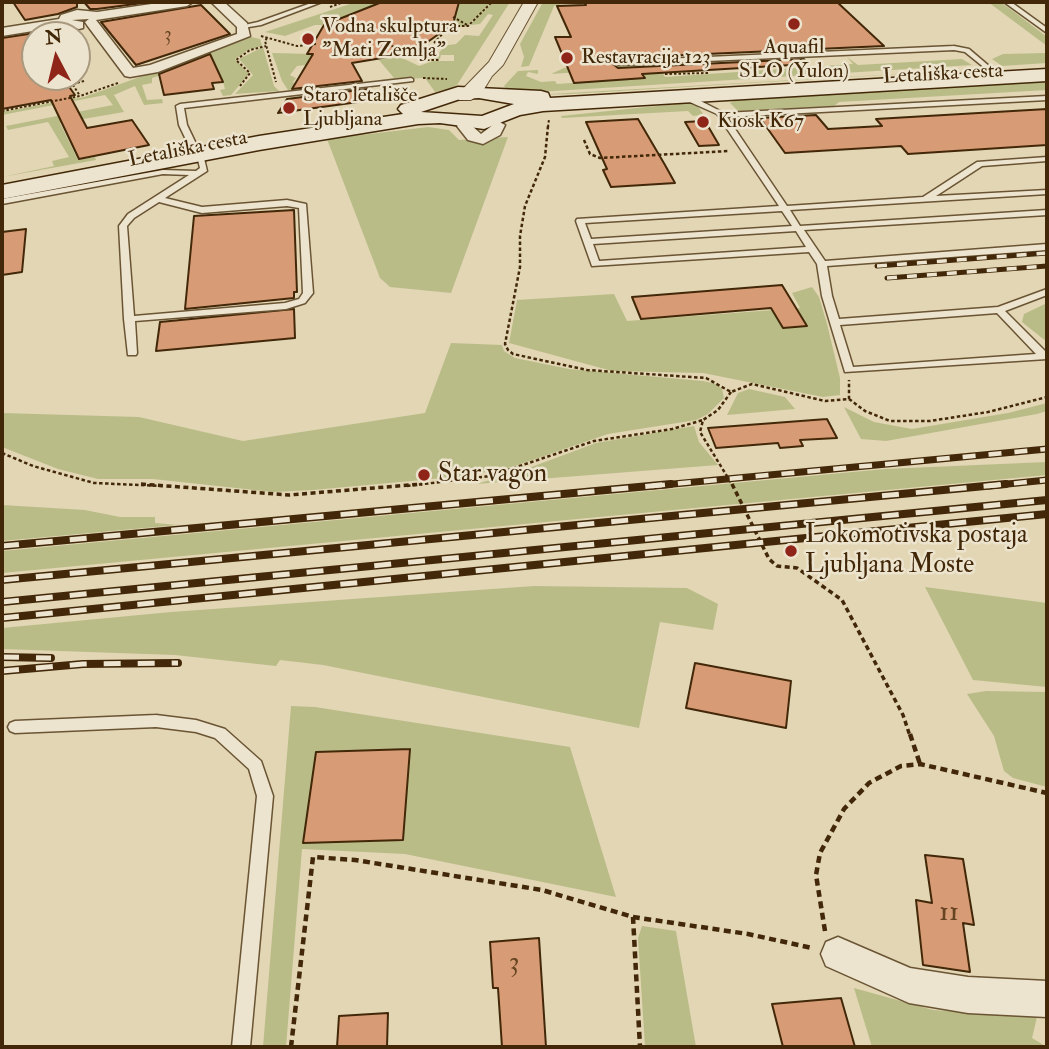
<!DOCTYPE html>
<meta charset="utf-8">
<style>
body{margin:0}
#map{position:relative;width:1049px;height:1049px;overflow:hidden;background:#e2d6b4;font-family:"IM FELL Double Pica",serif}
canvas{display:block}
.frame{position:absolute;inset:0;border:4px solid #422808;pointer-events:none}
.north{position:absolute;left:21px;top:21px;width:70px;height:70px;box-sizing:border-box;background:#ece4ce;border:2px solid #a8997f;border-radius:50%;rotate:353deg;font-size:19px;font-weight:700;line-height:28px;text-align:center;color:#422808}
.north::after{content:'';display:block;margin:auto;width:24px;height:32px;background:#8f2418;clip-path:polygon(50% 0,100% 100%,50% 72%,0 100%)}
</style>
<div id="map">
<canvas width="1049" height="1049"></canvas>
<div class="frame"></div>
<div class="north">N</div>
</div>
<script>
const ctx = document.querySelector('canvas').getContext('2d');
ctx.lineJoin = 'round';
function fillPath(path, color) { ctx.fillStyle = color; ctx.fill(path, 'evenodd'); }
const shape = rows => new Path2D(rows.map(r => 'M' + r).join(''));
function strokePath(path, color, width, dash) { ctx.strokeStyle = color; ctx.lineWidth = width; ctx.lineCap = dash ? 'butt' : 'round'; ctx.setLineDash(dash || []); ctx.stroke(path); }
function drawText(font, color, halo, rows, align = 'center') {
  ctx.font = font + ' "IM FELL Double Pica",serif'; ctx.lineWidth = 5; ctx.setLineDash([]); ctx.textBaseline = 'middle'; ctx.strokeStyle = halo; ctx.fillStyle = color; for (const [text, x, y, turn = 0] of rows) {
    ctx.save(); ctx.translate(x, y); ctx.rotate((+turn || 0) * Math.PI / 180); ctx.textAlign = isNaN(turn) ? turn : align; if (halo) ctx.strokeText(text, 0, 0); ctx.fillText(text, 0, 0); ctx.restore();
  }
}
const green = shape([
 [356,2,382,2,332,25,315,25,285,36,265,32],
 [419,2,491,2,482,14,493,2,510,2,457,85,451,88,435,92,425,78,380,80,394,78,379,60,398,56,419,66,433,61,454,61,454,55,441,55,440,59,435,59,421,49,439,53,442,49,434,47,456,44,465,35,479,36,493,15,488,14,480,24,471,25,474,18,468,26,453,28,450,26,458,8],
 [543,2,565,3,554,6,529,66,521,67,524,57,520,44],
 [988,2,1000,2,1013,11,1047,37,1047,46],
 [251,37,260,39,262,46,248,50,235,59,249,74,231,95,223,96,220,90,225,89,223,82,209,59,152,78,152,83,142,85,147,100,162,99,163,103,144,105,135,86,114,95,124,112,60,123,78,160,95,157,96,160,2,177,54,166,52,161,69,157,48,122,8,130,6,126,113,105,105,95,2,115,2,112,84,97],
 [263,47,274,86,279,91,235,94,253,75,239,59],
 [272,53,313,54,306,65,297,66,290,75,296,78,293,82,303,89,288,90,282,81],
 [1047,53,1047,63,1002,66,992,59,1003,54],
 [847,57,858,65,962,59,972,65,522,93,508,91,504,86,518,71,538,70,538,74,528,72,526,76,541,82,555,81,557,84,645,78,639,68,551,74,564,68,658,65,665,77,853,64],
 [967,70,570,94,533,95],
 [1047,81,1047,90,839,102,834,106,738,111,730,103,736,100],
 [685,103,696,104,704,115,693,116,688,111,562,118,561,116],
 [428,127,449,130,459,140,508,137,451,293,390,287,380,278,327,139],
 [812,287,819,297,827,324,840,378,840,395,823,397,703,373,612,371,509,343,517,300,614,294,627,321,800,308,792,293],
 [1047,303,1047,342,1022,322,1024,314],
 [451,343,502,345,504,351,515,358,569,369,703,381,716,384,722,389,724,398,708,414,696,420,608,434,512,467,465,476,313,490,273,492,153,479,98,479,58,469,2,447,2,413,139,417,243,441,425,413],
 [749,389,785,397,795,409,727,415,738,393],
 [1047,403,1047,411,1037,414,886,441,861,439,844,407,874,422,912,429,1008,413],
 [694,426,699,442,718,465,476,484,518,472,596,443],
 [1047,462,1047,475,2,573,2,551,885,469],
 [2,505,85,510,120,517,155,517,155,523,178,525,2,541],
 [534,586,687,588,718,604,713,630,660,622,639,728,323,665,280,660,276,666,175,655,2,649,2,628,171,612],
 [925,587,1047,603,1047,687,973,680],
 [986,691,1047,692,1047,787,1013,778,1004,771,994,736,967,694],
 [291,706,315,707,570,747,616,897,405,854,302,849,286,1047,263,1047],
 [642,926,676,931,696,1047,645,1047,638,938],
 [854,988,933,1010,1037,1017,1032,1038,1047,1047,872,1047]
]);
const building = shape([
 [13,2,77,2,77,7,58,14,25,20,13,2],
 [84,2,143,2,143,3,97,9,90,9,84,2],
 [382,2,459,2,453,24,412,53,352,63,362,81,292,89,313,54,307,54,324,25,382,2],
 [584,2,837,2,884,46,618,58,613,64,618,68,804,59,808,64,642,74,645,78,574,83,555,37,571,37,557,6,586,5,584,2],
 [201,5,230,34,136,65,101,22,201,5],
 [35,33,35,77,62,77,75,95,70,96,87,128,132,120,149,145,79,159,51,100,2,109,2,38,35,33],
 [210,54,223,82,212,83,214,89,164,95,159,74,210,54],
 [367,89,373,100,278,113,287,99,367,89],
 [1047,109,1047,145,908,154,901,146,785,153,760,118,816,115,828,129,882,126,876,119,1047,109],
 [638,119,665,165,675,183,611,187,603,170,607,169,586,122,638,119],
 [705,121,719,145,699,146,685,122,705,121],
 [294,210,297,292,294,292,294,298,185,309,194,216,294,210],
 [26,229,22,272,2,275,2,232,26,229],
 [782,285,807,326,783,328,771,308,641,319,632,297,782,285],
 [294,309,295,338,156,351,160,322,294,309],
 [827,419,837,438,800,440,803,446,780,448,778,443,716,448,708,428,827,419],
 [695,663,791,681,786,728,686,708,695,663],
 [410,749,403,840,303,843,316,752,410,749],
 [925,855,963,859,974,925,963,923,970,972,923,965,916,900,932,903,925,855],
 [539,938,546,1047,502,1047,498,988,493,988,490,942,539,938],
 [841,998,855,1047,783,1047,772,1004,841,998],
 [388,1013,387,1047,337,1047,339,1016,388,1013]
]);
const pathFar3 = shape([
 [330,7,344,2],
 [453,17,469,26],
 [399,26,468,26,492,2],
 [261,36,297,46,316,44],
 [267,38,265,41,276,82],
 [434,43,448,28],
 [387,46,414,48,426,60,439,60],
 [665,74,708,73],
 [68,77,80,96],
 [423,78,447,79],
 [73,84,84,81],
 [240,86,250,73,236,60,250,50,266,46],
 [2,111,80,96,118,83],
 [548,127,549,119]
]);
const pathFar2 = shape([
 [548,126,545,157,525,206,520,236,520,267,505,344,508,350,513,354,587,370,706,378,731,392,752,384,825,401,849,399,849,380],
 [584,140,590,154,600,158,729,151],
 [731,392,718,410,703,420,700,432,733,486],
 [849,399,865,411,890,421,930,421,988,412,1047,397],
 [2,453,33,466,94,483,164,486],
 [407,486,490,476,594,441,672,429,703,420]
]);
const pathFar1 = shape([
 [141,484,289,495,422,484],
 [732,484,769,559,777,566,797,568,842,600,903,715,910,736]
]);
const path = shape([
 [910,734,920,764],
 [633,917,640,1047],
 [825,931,816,875,820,853,844,809,869,783,901,766,920,764,1047,793],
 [291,1047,313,857,355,860,542,890,633,917,748,934,812,948]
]);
const service = shape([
 [314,2,322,2,261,25,243,28,240,26,258,22,314,2],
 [1004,2,1011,2,1047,28,1047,33,1004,2],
 [954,46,969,49,996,72,991,73,965,52,954,50,618,65,615,63,618,61,954,46],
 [411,78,413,79,413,81,184,108,187,125,198,148,194,150,190,148,179,125,176,106,180,104,411,78],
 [683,95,689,95,724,113,1047,96,1047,100,727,117,787,206,923,197,977,162,1047,157,1047,161,982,166,936,196,1047,190,1047,194,790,210,800,226,1047,210,1047,215,804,230,825,261,1047,244,1047,250,827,266,832,296,839,319,998,307,1047,289,1047,295,1005,311,1047,353,1047,359,845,372,822,296,817,264,809,252,592,266,576,221,577,219,779,206,717,114,683,99,683,95],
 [782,211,792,226,591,239,585,223,782,211],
 [796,231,806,247,599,261,593,244,796,231],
 [997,313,1036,354,853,367,840,325,997,313],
 [196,152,203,154,207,171,165,198,202,207,287,200,306,204,313,293,305,303,286,309,135,321,137,353,136,355,128,355,124,319,119,226,128,214,189,175,163,174,2,204,2,199,163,170,196,171,200,168,196,152],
 [159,202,202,213,287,206,299,208,303,293,299,299,285,303,134,316,127,226,134,218,159,202],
 [156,715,196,720,225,729,261,761,273,796,250,1047,232,1047,257,796,249,769,215,738,196,732,156,727,15,733,10,731,8,727,10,723,15,721,156,715]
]);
const minor = shape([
 [165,2,193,2,187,6,96,20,133,68,150,65,237,34,237,27,211,2,224,2,247,23,250,36,158,72,130,77,125,76,87,25,85,22,89,19,72,20,83,22,83,28,79,29,64,26,2,36,2,28,59,19,61,15,77,10,97,12,165,2],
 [498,121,505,125,500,135,483,144,468,140,457,126,459,123,469,123,481,134,498,121],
 [838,937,910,968,968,977,1047,981,1047,1017,968,1013,909,1003,826,966,821,954,826,942,838,937]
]);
const tertiary = shape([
 [524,2,538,2,503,65,492,76,481,94,471,100,459,100,456,96,489,62,524,2]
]);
const secondary = shape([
 [1047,69,1047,81,543,111,520,115,484,129,440,123,418,124,259,150,2,199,2,185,259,136,403,114,398,109,401,105,458,87,541,91,548,93,550,98,1047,69],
 [479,98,514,104,482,116,421,112,460,99,479,98]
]);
const railFar2 = shape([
 [877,266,1047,253],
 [887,278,1047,266]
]);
const railFar1 = shape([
 [652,486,1047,449],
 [988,486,1047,480]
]);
const rail = shape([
 [2,546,671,484],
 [2,580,1006,484],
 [2,602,1047,500],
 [2,618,1047,514],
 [2,657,51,658],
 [2,671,83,664,178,663]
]);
const markers = [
 [794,24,7,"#8f2418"],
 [308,39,7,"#8f2418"],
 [567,58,7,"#8f2418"],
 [289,108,7,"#8f2418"],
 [703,122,7,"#8f2418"],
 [424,475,7,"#8f2418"],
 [791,551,7,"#8f2418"]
];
const farNumbernames = [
 ["3",168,36]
];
const farPoinames = [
 ["Vodna skulptura",322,27],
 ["\"Mati Zemlja\"",322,51],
 ["Aquafil",794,48,"center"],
 ["SLO (Yulon)",794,72,"center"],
 ["Restavracija 123",581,58],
 ["Staro letališče",303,96],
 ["Ljubljana",303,120],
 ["Kiosk K67",717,122]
];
const farStreetnames = [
 ["Letališka cesta",943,75,-3],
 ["Letališka cesta",188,150,-11]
];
const poiNames = [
 ["Star vagon",438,475],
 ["Lokomotivska postaja",805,536],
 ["Ljubljana Moste",805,566]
];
const nearNumbernames = [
 ["11",949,914],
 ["3",514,964]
];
fillPath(green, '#babc88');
fillPath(building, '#d79b75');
strokePath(building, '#422808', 2);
strokePath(service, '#6a5433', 3);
strokePath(minor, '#6a5433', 3);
strokePath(tertiary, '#6a5433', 2);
strokePath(secondary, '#422808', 3);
strokePath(pathFar3, '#422808', 2, [2.5, 2]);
strokePath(pathFar2, '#422808', 2.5, [3.5, 2.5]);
strokePath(pathFar1, '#422808', 3.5, [5, 3.5]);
strokePath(path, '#422808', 4.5, [7, 4.5]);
fillPath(service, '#ece4ce');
fillPath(minor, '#ece4ce');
fillPath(tertiary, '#ece4ce');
fillPath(secondary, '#ece4ce');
strokePath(railFar2, '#422808', 5);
strokePath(railFar1, '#422808', 7);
strokePath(rail, '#422808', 8);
strokePath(railFar2, '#ece4ce', 3.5, [10]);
strokePath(railFar1, '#ece4ce', 4.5, [13]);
strokePath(rail, '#ece4ce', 5, [17]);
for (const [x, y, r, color] of markers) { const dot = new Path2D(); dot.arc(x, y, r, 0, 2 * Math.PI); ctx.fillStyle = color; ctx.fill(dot); strokePath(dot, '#ece4ce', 2.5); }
drawText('19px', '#674523', null, farNumbernames);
drawText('21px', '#422808', '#ece4ce', farPoinames, 'left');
drawText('21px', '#422808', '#ece4ce', farStreetnames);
drawText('26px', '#422808', '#ece4ce', poiNames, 'left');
drawText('28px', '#674523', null, nearNumbernames);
</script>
